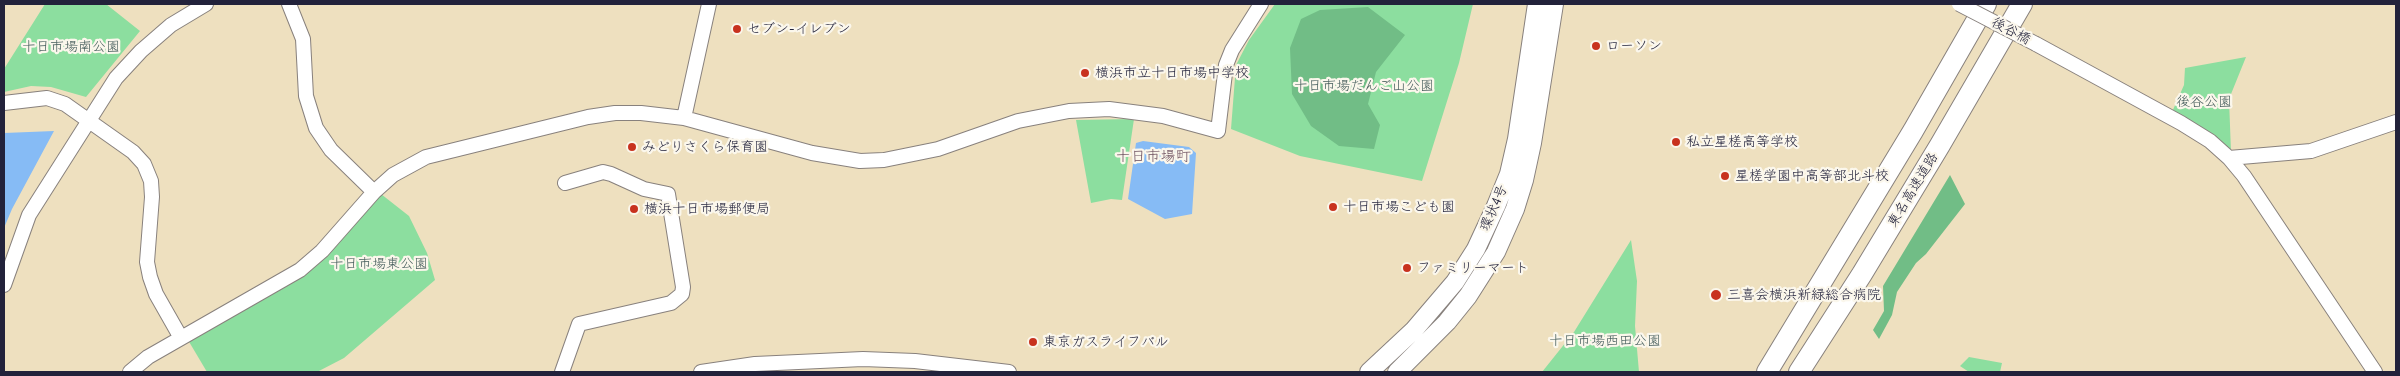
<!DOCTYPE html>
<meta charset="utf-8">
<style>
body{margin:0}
#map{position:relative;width:2400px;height:376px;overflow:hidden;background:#eee0bf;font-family:"Comic Neue",sans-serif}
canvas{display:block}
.frame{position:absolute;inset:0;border:5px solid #22223b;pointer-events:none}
</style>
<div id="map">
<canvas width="2400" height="376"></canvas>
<div class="frame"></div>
</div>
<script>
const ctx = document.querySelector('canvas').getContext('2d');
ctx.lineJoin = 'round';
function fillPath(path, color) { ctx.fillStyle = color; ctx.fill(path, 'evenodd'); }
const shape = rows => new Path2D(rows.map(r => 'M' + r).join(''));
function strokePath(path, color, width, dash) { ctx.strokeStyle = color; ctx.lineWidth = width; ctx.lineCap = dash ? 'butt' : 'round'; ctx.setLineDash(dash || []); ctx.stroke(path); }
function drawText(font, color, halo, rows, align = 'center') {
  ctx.font = font + ' "Comic Neue","Klee One",sans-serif'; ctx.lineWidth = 4.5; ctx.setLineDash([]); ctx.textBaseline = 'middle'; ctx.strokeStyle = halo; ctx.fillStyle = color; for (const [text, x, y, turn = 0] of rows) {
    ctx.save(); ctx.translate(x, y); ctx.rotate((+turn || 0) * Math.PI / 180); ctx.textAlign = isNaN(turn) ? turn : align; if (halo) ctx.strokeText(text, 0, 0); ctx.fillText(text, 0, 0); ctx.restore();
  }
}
const green = shape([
 [45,4,106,4,140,31,86,97,51,87,31,86,4,92,4,69],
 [1275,4,1473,4,1459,63,1422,181,1300,156,1231,129,1236,65,1249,40],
 [2246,57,2229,99,2231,152,2172,112,2184,85,2185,68],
 [1134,119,1122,200,1111,199,1091,203,1076,120],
 [381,194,409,216,427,253,435,280,344,358,317,372,207,372,188,340,293,281],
 [1631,240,1637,281,1635,326,1639,372,1542,372,1574,332],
 [1969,357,2002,363,2000,372,1969,372,1960,366]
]);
const forest = shape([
 [1368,7,1405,35,1376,72,1368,104,1380,125,1374,149,1339,146,1311,126,1292,94,1290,48,1301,19,1320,10],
 [1950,175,1965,204,1926,254,1916,263,1897,292,1892,315,1879,339,1873,330,1884,311,1883,286]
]);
const water = shape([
 [54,131,12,209,4,228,4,133],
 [1143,141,1189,147,1196,153,1192,214,1165,219,1128,199,1136,143]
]);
const tertiary = shape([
 [289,4,303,39,306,96,316,128,331,150,374,192],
 [2036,44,2181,123,2210,141,2229,158,2244,176,2375,372],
 [4,103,47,98,65,104,133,152,144,164,151,181,152,197,147,262,150,277,156,294,181,338],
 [684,118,709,4],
 [2229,158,2311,151,2396,122],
 [4,285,29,215,116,78,141,51,171,25,206,4],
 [130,372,148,357,300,270,322,251,374,192,393,175,426,157,588,117,615,113,641,113,684,118,812,153,860,161,884,160,938,149,1018,121,1069,111,1109,109,1163,116,1218,131,1226,65,1232,50,1261,4],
 [562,372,579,324,671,303,682,294,683,287,668,194,644,189,611,174,603,172,565,183],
 [701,372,755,364,863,359,915,361,1009,372]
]);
const primary = shape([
 [1369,372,1414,330,1455,282,1476,249,1496,206,1509,174,1517,139,1537,4],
 [1397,372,1447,322,1468,296,1496,252,1515,209,1524,180,1532,143,1554,4]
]);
const motorway = shape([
 [1767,372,1913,131,1986,4],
 [1799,372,1862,274,1940,145,2022,4]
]);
const tertiaryBridge = shape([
 [1959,4,2036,44]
]);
const markers = [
 [737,29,5,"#c8321e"],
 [1596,46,5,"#c8321e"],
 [1085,73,5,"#c8321e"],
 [1676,142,5,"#c8321e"],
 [632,147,5,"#c8321e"],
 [1725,176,5,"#c8321e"],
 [1333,207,5,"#c8321e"],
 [634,209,5,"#c8321e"],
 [1407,268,5,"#c8321e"],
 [1716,295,6,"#c8321e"],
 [1033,342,5,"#c8321e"]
];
const poiNames = [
 ["セブン-イレブン",747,29],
 ["ローソン",1606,46],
 ["横浜市立十日市場中学校",1095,73],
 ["私立星槎高等学校",1686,142],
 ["みどりさくら保育園",642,147],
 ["星槎学園中高等部北斗校",1735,176],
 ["十日市場こども園",1343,207],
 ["横浜十日市場郵便局",644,209],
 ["ファミリーマート",1417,268],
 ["三喜会横浜新緑総合病院",1727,295],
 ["東京ガスライフバル",1043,342]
];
const streetNames = [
 ["後谷橋",2011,31,28],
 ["東名高速道路",1913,190,-59],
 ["環状4号",1494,208,-67]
];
const parkNames = [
 ["十日市場南公園",71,47],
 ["十日市場だんご山公園",1364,86],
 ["後谷公園",2204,102],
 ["十日市場東公園",379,264],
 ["十日市場西田公園",1605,341]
];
const neighbourhoodNames = [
 ["十日市場町",1153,157]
];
fillPath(green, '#8cde9f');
fillPath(forest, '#71bd86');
fillPath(water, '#86bbf5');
strokePath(tertiary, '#88817d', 16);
strokePath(primary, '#88817d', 20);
strokePath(motorway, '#88817d', 22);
strokePath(tertiary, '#fff', 14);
strokePath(primary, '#fff', 18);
strokePath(motorway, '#fff', 20);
strokePath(tertiaryBridge, '#88817d', 16, []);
strokePath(tertiaryBridge, '#fff', 14);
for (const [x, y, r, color] of markers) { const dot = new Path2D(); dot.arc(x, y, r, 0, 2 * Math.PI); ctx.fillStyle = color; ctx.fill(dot); strokePath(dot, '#fbf7ec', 2); }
drawText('14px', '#22223b', '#fbf7ec', poiNames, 'left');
drawText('14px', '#22223b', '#fbf7ec', streetNames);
drawText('14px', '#425a59', '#fbf7ec', parkNames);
drawText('15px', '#6c4f5e', '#fbf7ec', neighbourhoodNames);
</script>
